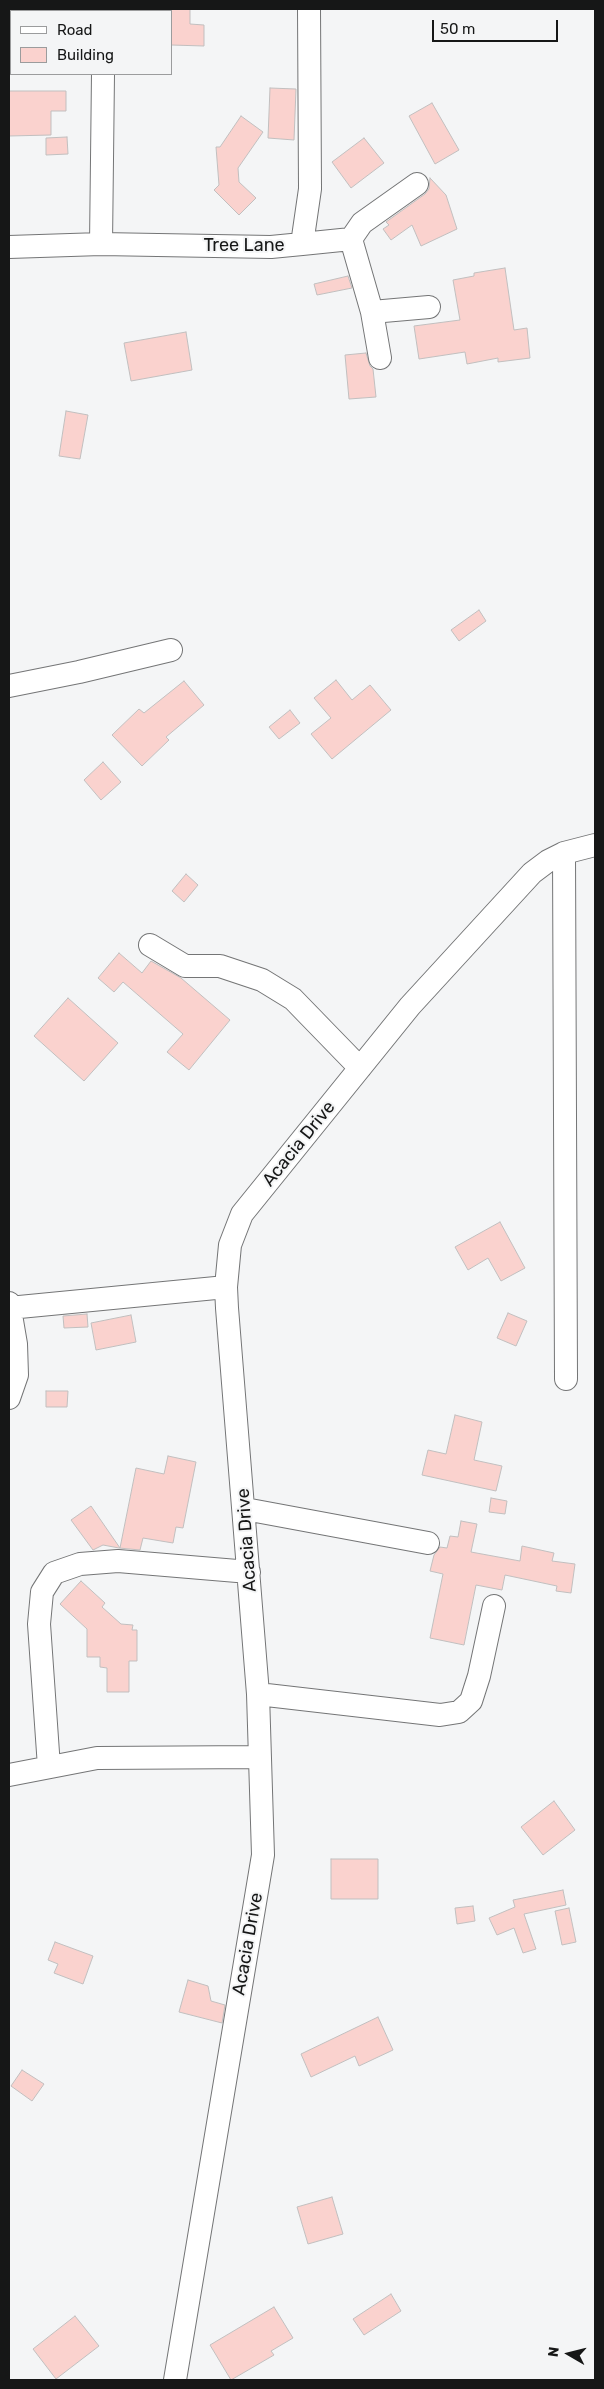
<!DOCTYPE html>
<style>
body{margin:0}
#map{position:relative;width:604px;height:2389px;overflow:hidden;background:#f4f5f6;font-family:Rubik,sans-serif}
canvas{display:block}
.frame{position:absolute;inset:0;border:10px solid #161717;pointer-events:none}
.legend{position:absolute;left:10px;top:10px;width:162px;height:65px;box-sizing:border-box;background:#f4f5f6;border:1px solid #9b9c9d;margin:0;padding:6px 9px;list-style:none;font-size:15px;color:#161717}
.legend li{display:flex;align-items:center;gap:10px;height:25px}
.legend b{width:25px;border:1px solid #9b9c9d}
.north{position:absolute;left:544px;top:2329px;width:50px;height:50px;-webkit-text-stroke:4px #f4f5f6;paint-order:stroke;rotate:278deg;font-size:14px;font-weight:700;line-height:20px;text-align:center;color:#161717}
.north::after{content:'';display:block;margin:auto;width:18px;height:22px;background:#161717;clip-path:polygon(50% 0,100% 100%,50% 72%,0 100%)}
.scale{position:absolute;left:432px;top:20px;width:126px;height:22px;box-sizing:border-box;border:2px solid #161717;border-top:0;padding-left:6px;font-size:15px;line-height:18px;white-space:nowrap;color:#161717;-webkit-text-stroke:4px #f4f5f6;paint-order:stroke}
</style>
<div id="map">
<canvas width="604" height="2389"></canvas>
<div class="frame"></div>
<ul class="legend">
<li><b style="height:6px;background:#fff"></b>Road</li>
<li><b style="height:14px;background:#fad2ce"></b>Building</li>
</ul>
<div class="north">N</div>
<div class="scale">50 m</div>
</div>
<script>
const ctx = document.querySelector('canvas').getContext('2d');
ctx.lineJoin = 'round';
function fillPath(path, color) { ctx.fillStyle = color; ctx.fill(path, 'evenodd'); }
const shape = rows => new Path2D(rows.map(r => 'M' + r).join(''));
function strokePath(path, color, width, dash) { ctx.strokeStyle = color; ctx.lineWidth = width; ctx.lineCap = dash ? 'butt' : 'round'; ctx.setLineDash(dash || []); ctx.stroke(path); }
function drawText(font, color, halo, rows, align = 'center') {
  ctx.font = font + ' Rubik,sans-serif'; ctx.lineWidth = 4; ctx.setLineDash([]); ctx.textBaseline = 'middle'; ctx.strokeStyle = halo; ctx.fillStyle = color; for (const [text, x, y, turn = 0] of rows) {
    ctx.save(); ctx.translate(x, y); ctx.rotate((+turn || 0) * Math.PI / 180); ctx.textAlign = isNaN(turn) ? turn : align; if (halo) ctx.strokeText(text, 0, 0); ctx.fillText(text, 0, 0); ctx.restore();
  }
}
const building = shape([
 [171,9,190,9,190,24,204,25,204,46,171,45,171,9],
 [270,88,296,89,294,140,268,138,270,88],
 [9,91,66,91,66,111,51,111,51,135,9,136,9,91],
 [432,103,459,150,435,164,409,116,432,103],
 [241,116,263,132,238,168,239,182,256,198,239,215,214,190,219,185,216,147,220,147,241,116],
 [67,137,68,154,46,155,46,138,67,137],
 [364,138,384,163,351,188,332,162,364,138],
 [430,178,446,195,457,229,421,246,412,225,391,240,383,229,389,225,386,222,425,194,429,189,430,178],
 [505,268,514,330,527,328,530,358,498,362,498,358,467,364,465,352,419,359,414,326,460,320,453,280,474,276,474,273,505,268],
 [348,276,352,288,317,295,314,284,348,276],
 [186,332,192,370,131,381,124,343,186,332],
 [366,353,370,366,373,369,376,397,349,399,345,355,366,353],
 [66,411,88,415,80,459,59,456,66,411],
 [479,610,486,621,459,641,451,630,479,610],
 [336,680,352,700,370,685,391,710,332,759,311,734,331,718,314,698,336,680],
 [184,681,204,705,166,737,169,740,142,766,112,735,139,709,144,713,184,681],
 [290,710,300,723,279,739,269,727,290,710],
 [103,762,121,782,101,800,84,780,103,762],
 [186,874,198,885,184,902,172,891,186,874],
 [119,953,142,973,151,961,181,978,230,1020,189,1070,167,1052,183,1034,123,982,114,992,98,978,119,953],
 [68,998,118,1043,84,1081,34,1036,68,998],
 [500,1222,525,1268,501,1281,488,1258,468,1270,455,1247,500,1222],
 [508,1313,527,1321,516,1346,497,1338,508,1313],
 [87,1314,88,1327,64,1328,63,1316,87,1314],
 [131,1315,136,1342,96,1350,91,1323,131,1315],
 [46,1391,68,1391,67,1407,46,1407,46,1391],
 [455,1415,482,1422,474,1460,502,1466,496,1491,422,1475,428,1450,446,1454,455,1415],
 [168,1456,196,1462,183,1528,176,1527,173,1543,143,1538,140,1550,119,1548,103,1545,93,1550,71,1520,91,1506,120,1548,136,1468,164,1474,168,1456],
 [491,1498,507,1501,505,1514,489,1512,491,1498],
 [461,1521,477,1524,471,1552,520,1561,522,1546,554,1553,552,1561,575,1564,571,1593,556,1591,557,1586,505,1575,502,1590,476,1585,464,1645,430,1638,443,1574,430,1571,434,1555,440,1547,447,1548,450,1536,458,1537,461,1521],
 [81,1581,105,1603,102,1607,121,1624,133,1625,132,1630,137,1630,137,1661,129,1661,129,1692,107,1692,107,1668,100,1667,100,1657,87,1657,87,1629,60,1604,81,1581],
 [554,1801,575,1830,543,1855,521,1827,554,1801],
 [331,1859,378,1859,378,1899,331,1899,331,1859],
 [563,1890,566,1905,524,1914,536,1949,523,1953,514,1928,497,1935,489,1918,515,1907,513,1900,563,1890],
 [473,1906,475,1921,457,1924,455,1908,473,1906],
 [569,1908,576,1942,562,1945,555,1911,569,1908],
 [55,1942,93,1956,83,1984,54,1973,58,1964,48,1960,55,1942],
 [188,1980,208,1986,211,2001,225,2005,222,2023,179,2012,188,1980],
 [378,2017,393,2050,359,2066,355,2056,311,2077,301,2054,378,2017],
 [22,2070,44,2084,32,2101,11,2086,22,2070],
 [332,2197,343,2234,308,2244,297,2207,332,2197],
 [391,2294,401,2311,364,2335,353,2319,391,2294],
 [274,2307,293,2338,271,2351,274,2355,231,2380,210,2345,274,2307],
 [75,2316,99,2346,56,2379,33,2349,75,2316]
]);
const minor = shape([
 [103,11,103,9],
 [351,239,372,312,380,358],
 [101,244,103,74],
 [302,244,351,239,362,223,417,184],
 [9,247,101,244,271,247,302,244,310,189,309,9],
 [372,312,429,307],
 [9,686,79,672,171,650],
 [564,853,566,1379],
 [150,945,185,966,220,966,262,980,293,999,360,1068],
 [9,1303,16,1344,17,1375,9,1398],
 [9,1308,226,1287],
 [245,1509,428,1543],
 [258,1694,440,1715,459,1712,471,1701,479,1676,494,1606],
 [49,1767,39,1624,42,1592,54,1573,80,1564,118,1561,249,1572],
 [9,1775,97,1758,259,1757],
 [175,2380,263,1855,258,1694,227,1308,226,1287,230,1245,242,1214,410,1006,532,873,548,861,564,853,595,845]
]);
const streetNames = [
 ["Tree Lane",244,246],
 ["Acacia Drive",299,1144,-51],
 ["Acacia Drive",247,1540,-94],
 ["Acacia Drive",248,1944,-80]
];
fillPath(building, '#fad2ce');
strokePath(building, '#c1bfbf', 1);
strokePath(minor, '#747576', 24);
strokePath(minor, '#fff', 22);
drawText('18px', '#161717', '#f4f5f6', streetNames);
</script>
